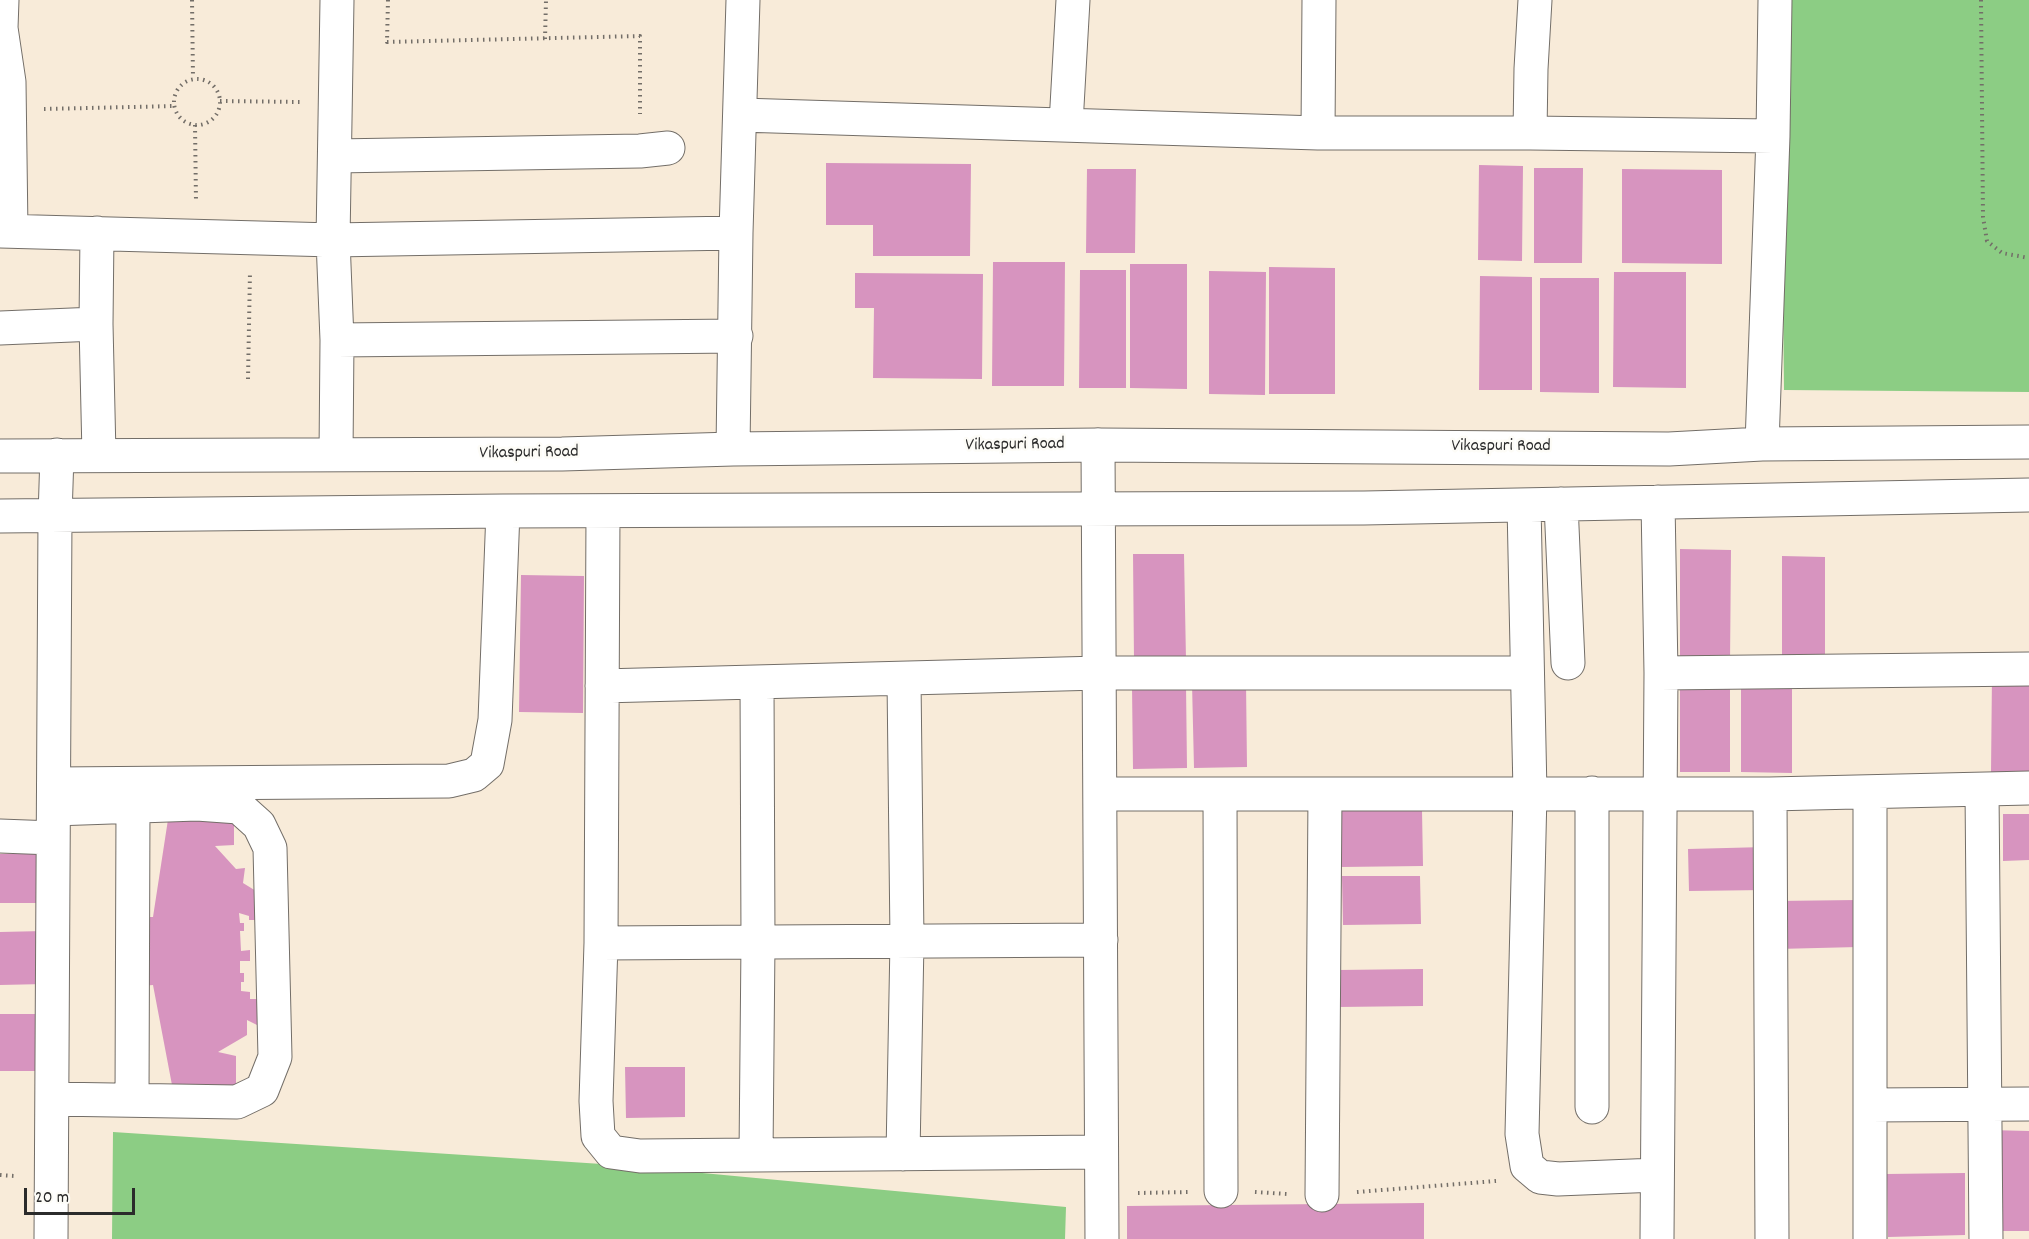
<!DOCTYPE html>
<style>
body{margin:0}
#map{position:relative;width:2029px;height:1239px;overflow:hidden;background:#f8ebd9;font-family:Dekko,sans-serif}
canvas{display:block}
.scale{position:absolute;left:24px;top:1188px;width:111px;height:27px;box-sizing:border-box;border:3px solid #2b2b2b;border-top:0;padding-left:8px;font-size:18px;line-height:21px;white-space:nowrap;color:#2b2b2b;-webkit-text-stroke:4px #fdfcf7;paint-order:stroke}
</style>
<div id="map">
<canvas width="2029" height="1239"></canvas>
<div class="scale">20 m</div>
</div>
<script>
const ctx = document.querySelector('canvas').getContext('2d');
ctx.lineJoin = 'round';
function fillPath(path, color) { ctx.fillStyle = color; ctx.fill(path, 'evenodd'); }
const shape = rows => new Path2D(rows.map(r => 'M' + r).join(''));
function strokePath(path, color, width, dash) { ctx.strokeStyle = color; ctx.lineWidth = width; ctx.lineCap = dash ? 'butt' : 'round'; ctx.setLineDash(dash || []); ctx.stroke(path); }
function drawText(font, color, halo, rows, align = 'center') {
  ctx.font = font + ' Dekko,sans-serif'; ctx.lineWidth = 5; ctx.setLineDash([]); ctx.textBaseline = 'middle'; ctx.strokeStyle = halo; ctx.fillStyle = color; for (const [text, x, y, turn = 0] of rows) {
    ctx.save(); ctx.translate(x, y); ctx.rotate((+turn || 0) * Math.PI / 180); ctx.textAlign = isNaN(turn) ? turn : align; if (halo) ctx.strokeText(text, 0, 0); ctx.fillText(text, 0, 0); ctx.restore();
  }
}
const green = shape([
 [1780,0,2029,0,2029,392,1784,390],
 [113,1132,617,1165,1066,1207,1065,1239,112,1239]
]);
const building = shape([
 [826,163,971,164,970,256,873,256,873,225,826,225],
 [1479,165,1523,166,1522,261,1478,260],
 [1534,168,1583,168,1582,263,1534,263],
 [1087,169,1136,169,1135,253,1086,253],
 [1622,169,1722,170,1722,264,1622,263],
 [993,262,1065,262,1064,386,992,386],
 [1130,264,1187,264,1187,389,1130,388],
 [1269,267,1335,268,1335,394,1269,394],
 [1080,270,1126,270,1126,388,1079,388],
 [1209,271,1266,272,1265,395,1209,394],
 [1614,272,1686,272,1686,388,1613,387],
 [855,273,983,274,982,379,873,378,874,308,855,308],
 [1480,276,1532,277,1532,390,1479,390],
 [1540,278,1599,278,1599,393,1540,392],
 [1680,549,1731,550,1730,663,1680,662],
 [1133,554,1184,554,1186,660,1134,661],
 [1782,556,1825,557,1825,657,1782,657],
 [521,575,584,576,583,713,519,712],
 [1741,673,1792,673,1792,773,1741,772],
 [1992,675,2029,676,2029,772,1991,772],
 [1680,681,1730,682,1730,772,1680,772],
 [1246,682,1247,767,1194,768,1192,683],
 [1186,685,1187,768,1133,769,1132,686],
 [1422,810,1423,866,1341,867,1340,811],
 [234,812,234,845,215,846,236,869,245,868,243,883,256,891,256,920,249,920,249,916,239,913,240,923,244,923,244,931,240,931,241,951,250,950,250,961,240,961,240,973,244,973,244,982,241,982,241,991,250,992,250,999,257,999,257,1025,247,1020,247,1035,218,1052,236,1056,236,1087,172,1085,153,985,141,986,141,917,153,917,169,813],
 [2003,814,2029,814,2029,860,2003,861],
 [1765,847,1765,890,1689,891,1688,849],
 [48,853,49,903,0,903,0,854],
 [1342,876,1420,876,1421,924,1343,925],
 [1857,900,1858,947,1777,949,1776,901],
 [44,931,45,984,0,985,0,932],
 [1423,969,1423,1006,1338,1007,1338,970],
 [0,1014,46,1014,47,1071,0,1071],
 [625,1067,685,1067,685,1117,626,1118],
 [1989,1130,2029,1131,2029,1231,1988,1231],
 [1965,1173,1965,1235,1888,1237,1887,1174],
 [1424,1203,1424,1239,1127,1239,1127,1206]
]);
const path = shape([
 [192,0,193,78],
 [388,0,387,42,640,36,640,114],
 [1981,0,1983,217,1987,241,2002,253,2029,258],
 [545,39,546,0],
 '174 102a23 23 0 1 1 46 0a23 23 0 1 1-46 0Z',
 [220,101,301,102],
 [44,109,175,106],
 [195,125,196,202],
 [248,379,250,272],
 [0,1175,15,1176],
 [1255,1192,1287,1194],
 [1357,1192,1496,1181],
 [1138,1193,1188,1192]
]);
const minor = shape([
 [2,0,1,28,9,82,11,231],
 [741,115,1318,133,1530,133,1773,136],
 [1066,124,1073,0],
 [1318,133,1319,0],
 [1530,133,1531,69,1535,0],
 [335,156,640,151,668,148],
 [0,231,333,240,736,233],
 [96,324,99,455],
 [0,328,96,324,97,233],
 [337,340,736,336],
 [1762,444,1773,136,1775,0],
 [1098,445,1102,1239],
 [733,449,736,233,743,0],
 [336,455,337,340,333,240,337,0],
 [0,456,562,454,733,449,1098,445,1669,449,1762,444,2029,442],
 [1561,504,1568,663],
 [1524,505,1530,793,1522,1134,1527,1166,1540,1177,1558,1179,1657,1175],
 [603,512,601,943,596,1101,598,1136,611,1152,640,1156,1101,1152],
 [0,516,503,511,1364,508,2029,495],
 [1661,673,2029,669],
 [602,686,1100,673,1527,673],
 [54,784,449,781,474,775,487,764,495,720,503,511],
 [1982,790,1986,1239],
 [1870,792,1870,1239],
 [1101,794,1770,794,2029,788],
 [1220,794,1221,1191],
 [1770,794,1772,1239],
 [0,836,53,838],
 [601,943,1101,940],
 [52,1099,237,1102,262,1090,275,1057,270,848,259,825,239,807,197,804,54,809],
 [132,1100,133,806],
 [1870,1105,2029,1104],
 [1592,1107,1592,793],
 [903,1154,907,941,904,679],
 [756,1155,758,942,757,682],
 [1322,1195,1325,794],
 [51,1239,55,516,57,455],
 [1657,1239,1661,673,1658,502]
]);
const streetNames = [
 ["Vikaspuri Road",1015,446,-1],
 ["Vikaspuri Road",1501,448],
 ["Vikaspuri Road",529,454,-1]
];
fillPath(green, '#8ccd84');
fillPath(building, '#d794bf');
strokePath(minor, '#736e68', 35);
strokePath(path, '#736e68', 4, [1.5, 4.5]);
strokePath(minor, '#fff', 33);
drawText('18px', '#2b2b2b', '#fdfcf7', streetNames);
</script>
